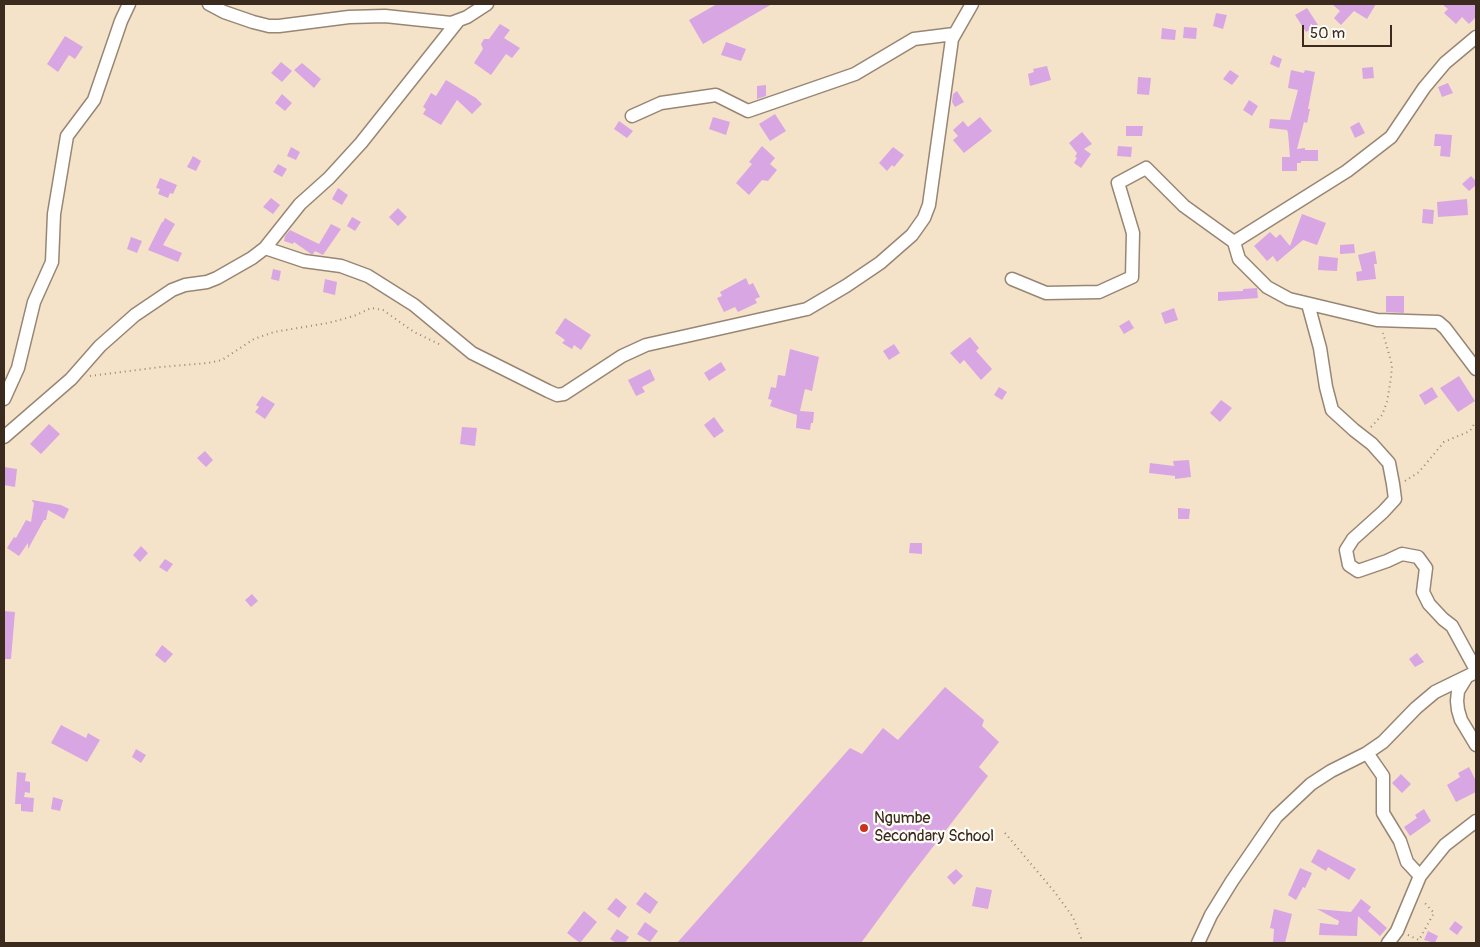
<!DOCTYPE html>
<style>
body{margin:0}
#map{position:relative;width:1480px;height:947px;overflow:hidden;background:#f4e3c9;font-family:Pangolin,sans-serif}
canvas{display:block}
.frame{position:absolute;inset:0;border:5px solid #3b2a1e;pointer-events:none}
.scale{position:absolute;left:1302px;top:25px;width:90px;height:22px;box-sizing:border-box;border:2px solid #3b2a1e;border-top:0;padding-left:6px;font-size:15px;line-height:18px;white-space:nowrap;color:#3b2a1e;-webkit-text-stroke:4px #fdfcf7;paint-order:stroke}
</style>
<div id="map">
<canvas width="1480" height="947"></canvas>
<div class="frame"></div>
<div class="scale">50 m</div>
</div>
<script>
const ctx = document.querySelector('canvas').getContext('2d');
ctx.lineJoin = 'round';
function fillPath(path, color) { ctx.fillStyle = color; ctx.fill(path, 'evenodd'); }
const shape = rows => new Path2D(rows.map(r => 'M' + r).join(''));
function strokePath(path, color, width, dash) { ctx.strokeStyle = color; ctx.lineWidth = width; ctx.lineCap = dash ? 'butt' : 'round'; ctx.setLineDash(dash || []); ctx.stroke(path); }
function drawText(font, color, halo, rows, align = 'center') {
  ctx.font = font + ' Pangolin,sans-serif'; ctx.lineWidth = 4.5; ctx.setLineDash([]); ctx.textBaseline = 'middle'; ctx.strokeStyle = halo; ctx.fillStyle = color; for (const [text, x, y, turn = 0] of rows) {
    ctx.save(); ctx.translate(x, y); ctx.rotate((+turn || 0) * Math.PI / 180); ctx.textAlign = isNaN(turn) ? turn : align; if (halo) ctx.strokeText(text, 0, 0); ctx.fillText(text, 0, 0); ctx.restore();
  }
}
const building = shape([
 [717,4,772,4,703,44,689,20],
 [1332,4,1376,4,1367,19,1354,11,1341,25,1334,18,1340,11],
 [1442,4,1476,4,1476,17,1469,24,1462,17,1456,24,1444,13,1448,9],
 [1307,8,1318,25,1306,32,1295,15],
 [1216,13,1227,15,1223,29,1213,26],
 [500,24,510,30,504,38,520,48,512,58,506,54,491,75,474,63,483,49,481,44,484,39,489,39],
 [1184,27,1197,28,1196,39,1183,38],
 [1162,28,1176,30,1175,40,1161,39],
 [65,36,83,47,75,59,69,55,58,72,47,64],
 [726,42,746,49,741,61,721,55],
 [1273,55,1282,59,1279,68,1270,64],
 [281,62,292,71,282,82,271,73],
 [302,63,321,79,314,88,294,70],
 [1047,66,1051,80,1030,86,1028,74,1034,72,1033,69],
 [1373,67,1374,78,1363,79,1362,68],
 [1230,70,1239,76,1232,85,1223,79],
 [1291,70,1304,73,1305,70,1315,72,1308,109,1310,109,1307,123,1304,122,1297,149,1305,148,1305,150,1318,150,1318,161,1301,161,1301,163,1297,163,1297,171,1282,171,1282,157,1290,157,1288,133,1287,130,1269,128,1270,119,1290,120,1298,90,1288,88],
 [1138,77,1151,78,1149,95,1137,94],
 [446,80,476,98,482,104,472,114,457,100,441,125,423,114,426,109,423,107,431,93,436,96],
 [1448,83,1453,93,1442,97,1438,87],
 [766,85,766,96,757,99,757,86],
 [957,91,964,102,955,107,952,102,953,94],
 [282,94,292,103,285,111,275,103],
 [1249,100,1258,106,1252,116,1243,110],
 [775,114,786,131,770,141,759,124],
 [713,117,730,122,726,135,709,129],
 [980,117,992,131,964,153,953,140,958,136,953,130,963,121,968,127],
 [619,121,633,131,627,138,614,129],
 [1359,122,1365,133,1355,138,1350,127],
 [1126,126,1143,126,1142,136,1126,136],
 [1082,132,1092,144,1084,149,1091,154,1081,168,1074,163,1077,158,1075,157,1077,153,1069,143],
 [1435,134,1452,135,1450,157,1440,156,1441,146,1434,146],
 [762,146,775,158,770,164,777,170,768,181,762,180,749,195,736,183,752,164,749,162],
 [1118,146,1132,147,1131,157,1117,156],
 [291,147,300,152,296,160,287,156],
 [893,147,904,155,894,167,892,165,887,171,879,163],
 [193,156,201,161,196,171,187,167],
 [278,164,287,169,282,177,273,172],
 [1471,176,1476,181,1476,185,1469,191,1462,184],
 [160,178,177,185,173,194,170,193,168,198,158,194,160,189,156,188],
 [338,188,348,195,342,205,332,199],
 [271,198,280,205,273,214,263,207],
 [1467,199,1468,215,1438,217,1437,202],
 [398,208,407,217,398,226,389,217],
 [1423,209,1434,210,1433,224,1422,223],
 [1302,214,1326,223,1317,245,1303,240,1277,262,1273,256,1267,261,1254,246,1270,232,1276,238,1280,234,1290,246],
 [352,217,361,222,355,231,347,226],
 [165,218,175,224,163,245,182,253,178,262,148,250,162,222,163,222],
 [331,224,341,229,323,255,315,251,317,248,313,254,311,254,294,242,293,244,284,241,285,236,290,230,319,244],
 [131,237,142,241,137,253,127,249],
 [1354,244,1355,253,1340,254,1340,245],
 [1375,251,1377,264,1374,264,1376,279,1357,281,1356,272,1362,271,1358,255],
 [1319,256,1338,258,1337,271,1318,270],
 [273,269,281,271,279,281,271,279],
 [746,278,749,285,753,283,760,297,755,299,757,303,738,312,735,307,724,312,717,298,722,296,720,292],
 [325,279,337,282,335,295,323,292],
 [1257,288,1258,298,1218,301,1218,292,1243,291,1243,289],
 [1386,296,1404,296,1404,313,1386,312],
 [1174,308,1178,320,1165,324,1161,313],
 [565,318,591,335,581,350,574,345,572,349,562,343,565,340,555,333],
 [1129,320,1134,328,1124,334,1119,326],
 [970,337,979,348,976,351,992,369,981,380,964,360,960,364,950,353],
 [894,344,900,353,889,360,883,351],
 [790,349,819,357,812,391,805,389,800,411,814,412,813,423,811,423,810,430,796,428,797,415,770,406,772,400,768,399,771,387,776,388,778,375,785,376],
 [721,362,726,370,709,381,704,373],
 [650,369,655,380,642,387,645,392,636,396,628,380],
 [1459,376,1475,401,1458,412,1440,388],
 [999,387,1007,392,1002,400,994,395],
 [1432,387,1438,397,1425,405,1419,395],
 [262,396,275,404,265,419,255,412,259,407,256,405],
 [1221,400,1232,408,1220,422,1210,413],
 [714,417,724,431,714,438,704,425],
 [49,424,60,434,41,454,30,444],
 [462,427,477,428,475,446,460,444],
 [205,451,213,460,206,467,197,458],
 [1189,460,1191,477,1175,479,1175,476,1149,473,1150,463,1174,466,1173,461],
 [4,467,17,469,15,487,4,485],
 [32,500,61,505,69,509,64,519,48,510,46,520,44,520,28,549,28,543,19,556,7,548,14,537,16,538,26,520,31,522,34,503,32,501],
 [1178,508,1190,509,1189,519,1178,519],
 [910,543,922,543,922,554,909,553],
 [141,546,148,553,140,562,133,555],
 [165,559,173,564,167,572,159,567],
 [252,594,258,601,251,607,245,600],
 [4,611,15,612,11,659,4,659],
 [162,645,173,654,165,663,155,655],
 [1417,653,1424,662,1415,667,1409,659],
 [945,687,984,720,982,726,999,742,979,767,988,776,908,879,861,943,677,943,850,748,862,754,883,728,898,740],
 [61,725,86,738,88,733,100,740,87,762,51,743],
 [136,749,146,755,141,763,132,757],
 [1469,767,1476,781,1476,792,1456,802,1447,785,1460,777,1458,773],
 [17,772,26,773,25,781,30,782,30,793,25,792,24,797,34,798,33,812,21,811,21,804,15,804],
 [1401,774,1411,784,1402,793,1392,783],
 [53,797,63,800,60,811,51,809],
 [1424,809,1431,821,1410,836,1404,827,1417,818,1415,815],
 [1318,849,1356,869,1349,880,1328,867,1326,871,1311,862],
 [1300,868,1312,873,1305,888,1303,887,1296,900,1288,895],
 [956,869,963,876,954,885,947,877],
 [976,887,992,890,988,909,972,906],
 [645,892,658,902,650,914,636,904],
 [616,898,627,907,619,918,607,909],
 [1361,899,1371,907,1368,911,1387,928,1380,936,1358,916,1357,936,1319,935,1320,923,1338,925,1339,921,1317,909,1351,912],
 [1274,909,1292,914,1285,943,1273,943,1274,929,1270,928],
 [584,911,597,922,580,943,567,933],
 [1455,921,1463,927,1457,935,1449,929],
 [645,922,658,931,650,942,637,934],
 [617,929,629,937,625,943,616,943,610,939],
 [1428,931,1438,936,1435,943,1424,940]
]);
const path = shape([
 [90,376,161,367,208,363,222,360,254,339,274,332,328,323,354,316,371,308,383,310,414,332,441,345],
 [1371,427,1382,415,1387,402,1391,378,1392,365,1383,333],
 [1405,481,1419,472,1444,442,1470,431,1476,421],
 [1005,833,1053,890,1073,917,1083,943],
 [1408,935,1419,940,1434,913,1424,902]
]);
const minor = shape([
 [209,4,224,12,253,22,269,26,279,26,349,17,385,16,451,23,467,17,487,4],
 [632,116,661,103,716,95,748,111,855,74,914,39,954,34],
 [1234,242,1347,171,1391,137,1424,88,1445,63,1476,37],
 [265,248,304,261,341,266,368,276,414,305,472,353,548,391,557,395,564,394,622,356,646,345,807,309,846,286,880,263,912,235,924,218,929,205,952,39,972,4],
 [1012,279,1046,293,1099,292,1132,277,1133,233,1118,183,1146,168,1184,206,1234,242,1239,259,1267,287,1289,299,1377,320,1438,322,1445,328,1476,369],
 [1308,304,1320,348,1326,387,1332,410,1354,430,1372,444,1389,463,1393,484,1395,499,1383,512,1353,539,1346,550,1349,565,1358,571,1387,561,1402,554,1418,557,1426,568,1423,592,1429,604,1443,619,1452,626,1476,670],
 [4,399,18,368,34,302,52,262,54,214,67,136,94,100,121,21,129,4],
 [4,437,71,379,100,346,135,315,172,290,185,285,207,282,217,278,252,258,265,248,300,204,329,178,361,143,458,21],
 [1466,678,1458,691,1457,701,1458,710,1461,720,1476,745],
 [1367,753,1383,776,1383,813,1400,841,1407,862,1420,876],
 [1198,943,1211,915,1232,881,1276,817,1311,784,1331,771,1367,753,1383,742,1416,708,1435,692,1476,672],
 [1388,943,1397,931,1420,876,1445,845,1476,821]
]);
const markers = [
 [864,828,5,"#c8321e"]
];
const poiNames = [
 ["Ngumbe",874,819],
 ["Secondary School",874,837]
];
fillPath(building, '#d8a6e2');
strokePath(minor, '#988674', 15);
strokePath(path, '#988674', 2, [1, 4]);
strokePath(minor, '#fff', 12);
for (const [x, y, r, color] of markers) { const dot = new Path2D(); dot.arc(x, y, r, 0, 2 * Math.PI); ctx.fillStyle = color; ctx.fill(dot); strokePath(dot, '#fdfcf7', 2); }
drawText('16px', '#3b2a1e', '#fdfcf7', poiNames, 'left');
</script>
